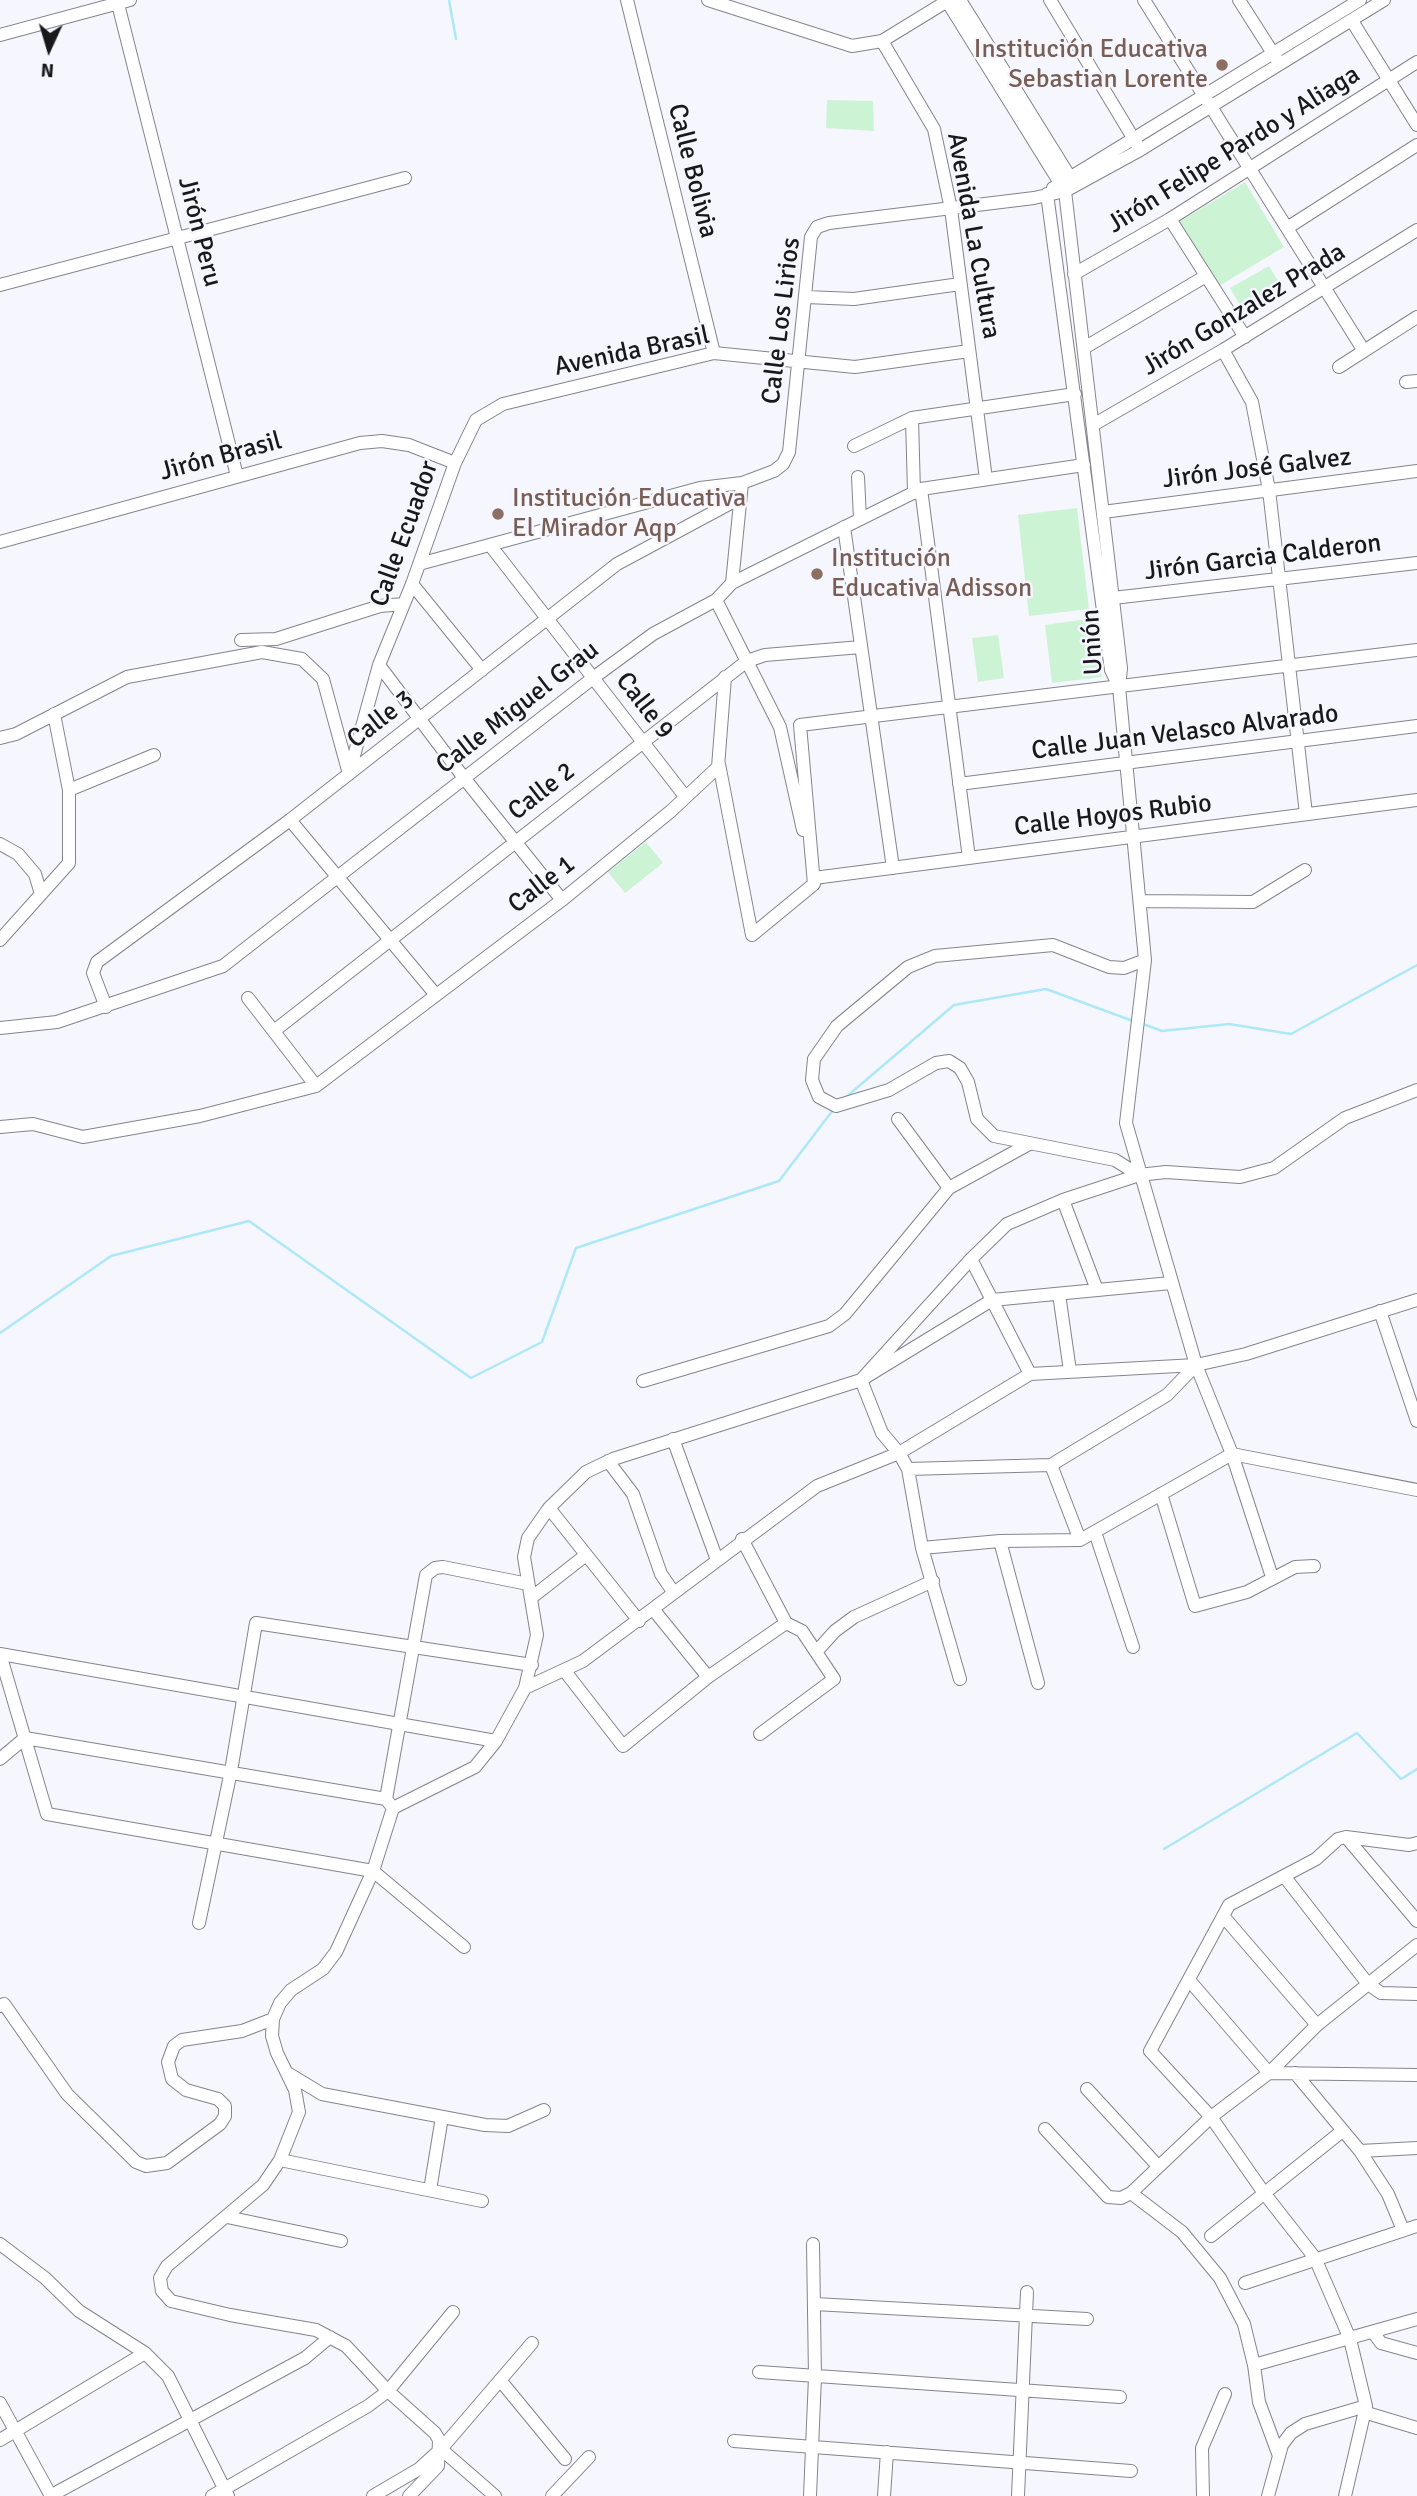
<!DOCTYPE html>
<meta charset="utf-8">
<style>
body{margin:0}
#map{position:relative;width:1417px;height:2496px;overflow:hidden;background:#f6f6fe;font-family:Signika,sans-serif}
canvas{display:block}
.north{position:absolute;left:14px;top:14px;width:70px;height:70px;-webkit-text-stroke:5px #f6f6fe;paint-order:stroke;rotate:184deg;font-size:19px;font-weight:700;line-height:28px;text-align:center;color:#19191c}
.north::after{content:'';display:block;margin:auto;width:24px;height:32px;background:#19191c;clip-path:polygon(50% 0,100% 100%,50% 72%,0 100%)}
</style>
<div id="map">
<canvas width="1417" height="2496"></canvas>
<div class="north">N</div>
</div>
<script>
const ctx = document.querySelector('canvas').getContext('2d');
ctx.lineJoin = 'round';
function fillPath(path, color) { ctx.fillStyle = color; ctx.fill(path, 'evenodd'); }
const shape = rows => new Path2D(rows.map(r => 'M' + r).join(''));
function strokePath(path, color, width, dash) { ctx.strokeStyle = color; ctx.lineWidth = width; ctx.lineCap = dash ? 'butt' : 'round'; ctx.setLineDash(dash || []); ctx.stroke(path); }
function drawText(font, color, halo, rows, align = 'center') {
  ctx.font = font + ' Signika,sans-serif'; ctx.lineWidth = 5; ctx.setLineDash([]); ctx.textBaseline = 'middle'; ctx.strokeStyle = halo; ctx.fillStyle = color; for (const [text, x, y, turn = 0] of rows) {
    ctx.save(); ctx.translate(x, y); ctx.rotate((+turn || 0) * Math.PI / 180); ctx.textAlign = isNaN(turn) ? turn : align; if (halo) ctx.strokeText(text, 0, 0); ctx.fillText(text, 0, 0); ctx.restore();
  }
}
const green = shape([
 [827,100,873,101,874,131,826,128],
 [1245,182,1284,247,1219,286,1179,222],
 [1269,266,1284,291,1245,314,1230,288],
 [1077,508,1089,609,1029,616,1018,515],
 [1095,618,1102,677,1052,683,1045,625],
 [998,635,1004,678,978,682,972,638],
 [646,842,663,863,625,893,608,872]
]);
const stream = shape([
 [449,0,456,39],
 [1143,1024,1162,1031,1229,1024,1291,1034,1417,965],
 [845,1098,954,1005,1046,989,1133,1021],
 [0,1333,111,1256,249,1221,471,1378,542,1342,576,1248,779,1181,833,1110],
 [1164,1849,1357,1733,1401,1779,1417,1769]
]);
const minor = shape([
 [117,0,237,476],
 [627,0,714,353],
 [708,0,852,46,882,41,949,0],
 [960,0,1073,182],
 [1050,0,1138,146],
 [1144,0,1364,351],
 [1239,0,1276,58],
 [947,1,1065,191,1121,668,1119,687,1145,960,1126,1123,1196,1365,1232,1454,1272,1577],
 [1352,21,1417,125],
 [0,35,130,0],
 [882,41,934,129,951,209,986,479],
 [1053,188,1360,0],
 [1047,194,1111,670,1119,686],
 [1170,219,1245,337],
 [1287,228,1417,145],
 [1074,274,1170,219,1417,62],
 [0,285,405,178],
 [806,297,854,299,960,284],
 [1084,348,1206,276],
 [1223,350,1252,402,1269,490,1306,814],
 [1339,367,1417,317],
 [1406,382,1417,381],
 [912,418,914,493],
 [1093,425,1223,350,1417,230],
 [854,446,912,418,1075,394],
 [858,477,860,519],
 [921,489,969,858],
 [1103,512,1417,471],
 [844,527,893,868],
 [0,542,360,443,382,441,409,445,455,463],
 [490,545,684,795],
 [419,564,700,488,742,483],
 [732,583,742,483,774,471,783,464,789,452,811,237,817,227,829,223,1034,198,1065,191,1140,150,1384,0],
 [412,584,482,670],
 [1113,598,1417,563],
 [716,600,780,727,803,830],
 [241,640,276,639,380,606,404,604],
 [379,665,464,778,562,900],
 [0,738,16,734,127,677,262,652,302,659,323,679,349,774],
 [719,764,752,935,814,884,800,725,1417,650],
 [349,774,379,665,412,584,455,463,476,420,503,404,714,353,855,367,969,351],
 [959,784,1417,726],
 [69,790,154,755],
 [290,820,436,995],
 [0,844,18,854,35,874,41,894],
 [814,878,1417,800],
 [1140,901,1253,902,1305,870],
 [0,940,69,863,69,790,54,714],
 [248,998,316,1086],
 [106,1007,93,973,97,962,290,820,617,564,740,498],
 [0,1028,57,1022,223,966,593,678,653,634,716,600,732,583,921,489,1084,465],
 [274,1031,747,661,765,655,861,647],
 [898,1119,949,1188],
 [0,1127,33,1124,83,1137,200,1116,316,1086,562,900,671,811,718,767,725,677],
 [1139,1175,1115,1160,994,1136,977,1119,968,1082,960,1068,949,1061,936,1063,889,1090,836,1106,819,1097,812,1080,814,1059,837,1026,908,967,935,956,1053,945,1109,967,1124,968,1145,960],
 [1063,1200,1097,1290],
 [971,1259,1030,1374],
 [1059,1294,1070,1371],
 [1380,1311,1417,1421],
 [643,1381,829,1326,845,1314,949,1188,1029,1144],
 [673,1439,717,1560],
 [608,1461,633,1494,661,1574,674,1593],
 [1051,1465,1080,1540],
 [908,1469,1051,1465,1167,1395,1196,1365],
 [1161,1494,1195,1606,1247,1592,1295,1567,1314,1566],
 [549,1508,639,1621],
 [1095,1532,1133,1647],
 [742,1539,786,1623,802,1631,834,1679,760,1734],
 [1000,1541,1038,1683],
 [922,1548,1000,1541,1080,1540,1232,1454,1417,1490],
 [531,1598,586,1555],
 [653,1609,708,1677],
 [816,1652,835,1631,854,1617,933,1581],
 [0,1654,47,1814,373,1871,464,1947],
 [0,1654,496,1741],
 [564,1670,623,1746,708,1677,786,1623],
 [960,1679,922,1548,908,1469,899,1453,882,1433,861,1380,992,1300,1171,1283],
 [525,1688,583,1661,817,1486,899,1453,1030,1374,1196,1365,1246,1354,1417,1300],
 [0,1759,25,1738,386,1799,393,1808],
 [386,1799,426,1575,435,1568,443,1567,528,1584],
 [1346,1837,1417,1921],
 [1284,1876,1368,1984,1381,1993,1417,1994],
 [1223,1916,1317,2025],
 [199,1923,231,1771,256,1623,532,1665],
 [1189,1980,1269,2073,1417,2075],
 [0,2006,4,2004,67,2094,136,2162,146,2166,167,2163,220,2124,225,2116,225,2106,218,2099,186,2090,172,2079,168,2062,174,2046,182,2040,242,2031,273,2019],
 [1295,2073,1360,2151,1388,2194,1403,2230],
 [289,2074,322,2094,485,2125,508,2126,544,2110],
 [1087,2089,1157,2165],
 [1045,2129,1108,2197,1121,2198,1131,2193,1211,2117,1269,2073,1317,2025,1417,1945],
 [1360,2151,1417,2148],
 [280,2160,482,2201],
 [430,2190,442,2117],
 [1131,2193,1182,2232,1220,2278,1244,2324,1254,2365,1259,2402,1279,2456],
 [227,2217,341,2241],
 [1211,2236,1341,2132],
 [0,2244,45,2278,79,2311,145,2353,168,2376,228,2496],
 [1245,2283,1417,2226],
 [815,2304,1087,2319],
 [1373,2332,1381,2343,1417,2353],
 [1254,2365,1417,2319],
 [759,2372,1120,2397],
 [500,2380,565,2459],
 [0,2403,51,2496],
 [1367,2413,1417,2428],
 [0,2440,145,2353],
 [734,2441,1131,2471],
 [441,2449,495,2496],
 [50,2496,305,2358,330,2337],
 [212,2496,368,2406,388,2391,453,2312],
 [373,2496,419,2469,441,2449,532,2343],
 [409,2496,438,2466,439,2440,435,2433,388,2391,346,2346,316,2330,230,2315,171,2301,162,2291,160,2278,167,2266,263,2185,280,2160,299,2112,295,2090,277,2053,272,2036,273,2019,280,2003,291,1990,323,1969,336,1952,373,1871,393,1808,475,1767,496,1741,525,1688,537,1635,524,1557,528,1538,549,1508,586,1472,613,1459,861,1380,971,1259,1007,1224,1063,1200,1139,1175,1166,1172,1240,1177,1274,1168,1345,1118,1417,1090],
 [552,2496,589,2457],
 [810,2496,815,2377,813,2244],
 [884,2496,887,2452],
 [1018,2496,1027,2292],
 [1203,2496,1202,2448,1225,2394],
 [1268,2496,1282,2445,1291,2433,1305,2424,1366,2406],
 [1345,2496,1366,2406,1350,2339,1315,2258,1264,2193,1211,2117,1150,2051,1229,1905,1316,1859,1338,1839,1346,1837,1409,1845,1417,1843]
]);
const markers = [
 [1222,65,7,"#8d6e63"],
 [498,514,7,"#8d6e63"],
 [817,574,7,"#8d6e63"]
];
const educationNames = [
 ["Institución Educativa",1208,50,"right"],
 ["Sebastian Lorente",1208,80,"right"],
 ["Institución Educativa",512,499],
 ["El Mirador Aqp",512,529],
 ["Institución",831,559],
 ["Educativa Adisson",831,589]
];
const streetNames = [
 ["Jirón Felipe Pardo y Aliaga",1234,150,-32],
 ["Calle Bolivia",692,171,76],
 ["Jirón Peru",199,232,76],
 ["Avenida La Cultura",973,236,80],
 ["Jirón Gonzalez Prada",1244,310,-31],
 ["Calle Los Lirios",782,321,-83],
 ["Avenida Brasil",632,352,-12],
 ["Jirón Brasil",221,457,-15],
 ["Jirón José Galvez",1257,469,-7],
 ["Calle Ecuador",405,534,-70],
 ["Jirón Garcia Calderon",1263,558,-7],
 ["Unión",1093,642,-93],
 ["Calle 9",644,706,52],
 ["Calle Miguel Grau",518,708,-38],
 ["Calle 3",381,720,-38],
 ["Calle Juan Velasco Alvarado",1185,733,-7],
 ["Calle 2",542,792,-38],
 ["Calle Hoyos Rubio",1113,816,-7],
 ["Calle 1",542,885,-38]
];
fillPath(green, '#cdf3d5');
strokePath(stream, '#ade8f8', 2.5);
strokePath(minor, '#84848d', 14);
strokePath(minor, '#fff', 12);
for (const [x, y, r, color] of markers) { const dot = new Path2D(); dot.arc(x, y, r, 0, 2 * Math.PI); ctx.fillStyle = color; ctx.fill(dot); strokePath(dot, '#f6f6fe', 2.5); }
drawText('26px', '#785e54', '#f6f6fe', educationNames, 'left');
drawText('26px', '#19191c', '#f6f6fe', streetNames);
</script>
